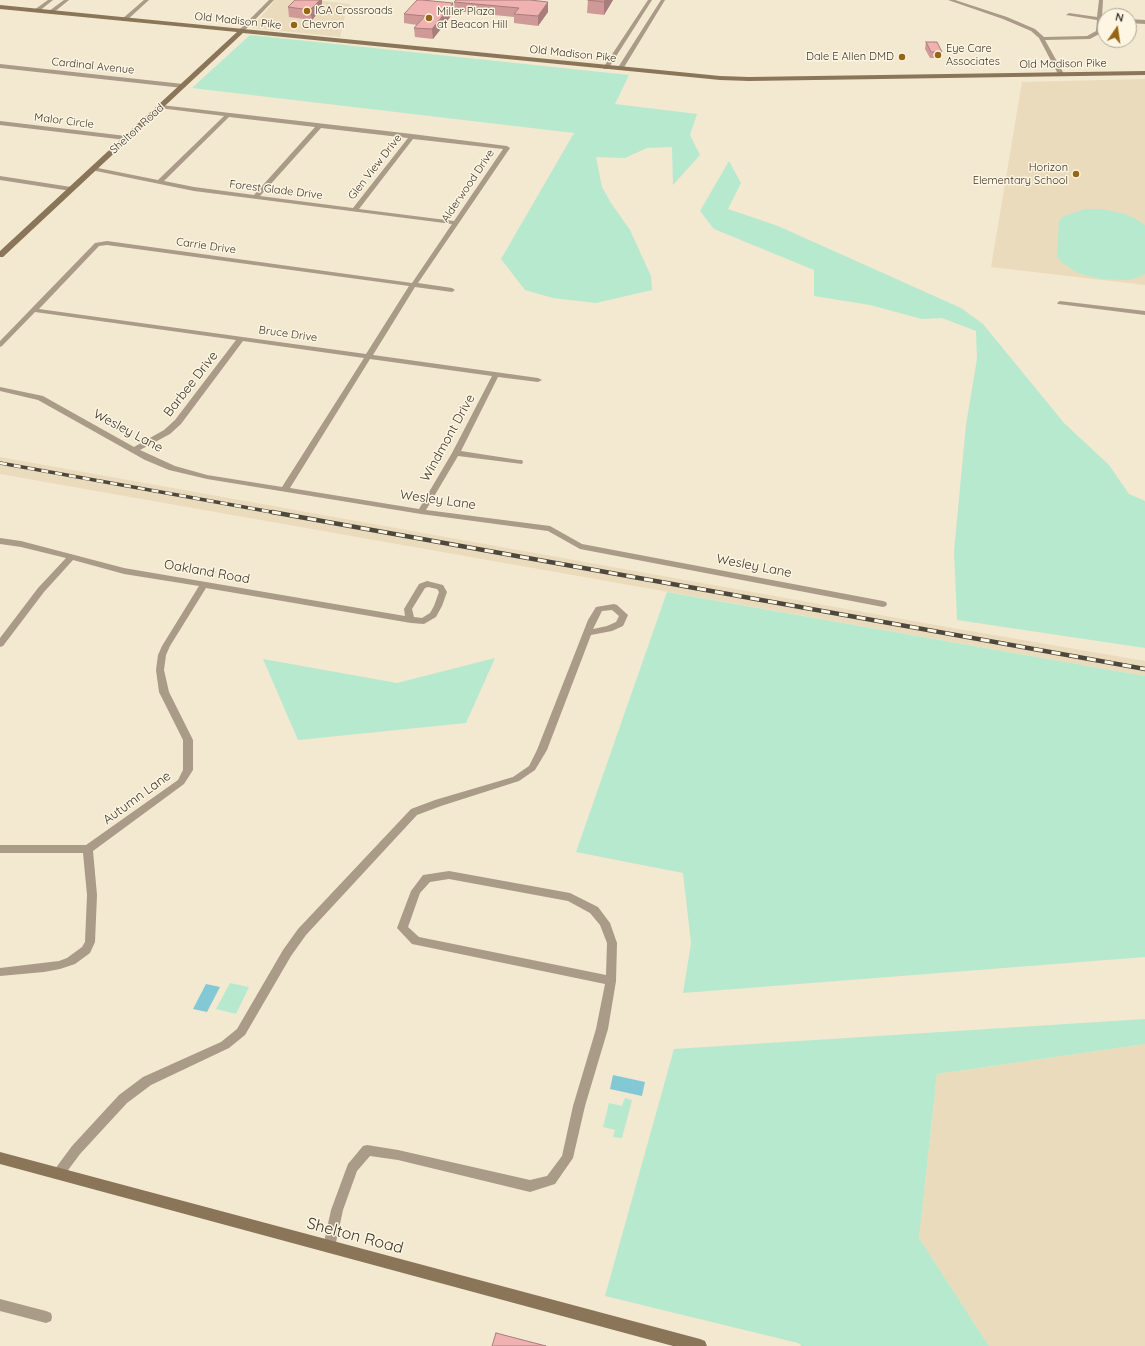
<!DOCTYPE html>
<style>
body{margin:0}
#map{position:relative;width:1145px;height:1346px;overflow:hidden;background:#f3e8d0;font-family:Quicksand,sans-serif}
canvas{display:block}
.north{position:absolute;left:1097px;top:8px;width:40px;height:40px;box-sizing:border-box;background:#fef5e2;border:1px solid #afa899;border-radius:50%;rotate:13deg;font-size:11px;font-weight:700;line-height:16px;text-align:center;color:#38342b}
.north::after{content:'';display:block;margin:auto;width:14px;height:18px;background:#956715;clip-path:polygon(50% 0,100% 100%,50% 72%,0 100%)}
</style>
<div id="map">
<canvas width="1145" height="1346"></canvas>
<div class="north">N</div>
</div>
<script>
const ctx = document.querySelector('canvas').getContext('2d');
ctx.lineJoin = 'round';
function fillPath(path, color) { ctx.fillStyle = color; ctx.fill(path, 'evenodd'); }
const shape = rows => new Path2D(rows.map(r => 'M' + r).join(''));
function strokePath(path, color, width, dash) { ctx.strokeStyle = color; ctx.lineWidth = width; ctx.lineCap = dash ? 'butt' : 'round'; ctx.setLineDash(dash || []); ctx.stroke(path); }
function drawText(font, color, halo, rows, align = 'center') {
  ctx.font = font + ' Quicksand,sans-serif'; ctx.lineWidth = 3; ctx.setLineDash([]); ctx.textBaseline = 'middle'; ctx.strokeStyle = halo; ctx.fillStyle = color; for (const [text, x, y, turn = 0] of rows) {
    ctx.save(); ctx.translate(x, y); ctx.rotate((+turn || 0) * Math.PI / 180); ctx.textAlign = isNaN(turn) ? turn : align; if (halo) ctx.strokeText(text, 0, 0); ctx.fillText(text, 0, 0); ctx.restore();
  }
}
const built = shape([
 [275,0,314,0,351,4,345,16,340,37,252,28],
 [1145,79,1145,285,991,267,1022,82],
 [0,457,947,627,1145,661,1145,676,0,474],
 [1145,1044,1145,1346,989,1346,919,1238,937,1074]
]);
const green = shape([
 [250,35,629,75,615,104,697,114,690,135,700,155,673,185,672,147,647,148,625,158,596,157,602,187,611,203,630,230,651,276,652,290,596,303,553,298,525,290,501,259,574,133,192,88],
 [729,161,741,183,728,209,778,226,961,308,983,324,1064,423,1109,465,1129,494,1145,501,1145,648,957,620,954,551,966,425,977,359,976,331,942,318,922,319,870,305,814,296,814,270,714,229,700,211],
 [1085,209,1102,209,1125,214,1134,218,1145,225,1145,274,1139,277,1129,280,1101,279,1078,273,1061,262,1057,256,1059,221,1064,216],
 [667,592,1145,676,1145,957,683,993,691,943,683,873,576,852],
 [495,658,466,723,298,740,263,659,397,683],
 [230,983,249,987,236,1014,216,1009],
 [1145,1019,1145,1044,937,1074,919,1238,989,1346,802,1346,798,1343,605,1296,674,1049],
 [625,1098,632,1100,622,1138,613,1137,615,1130,603,1127,609,1103,622,1106]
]);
const water = shape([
 [206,984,220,987,207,1012,193,1009],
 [613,1075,645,1082,642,1096,610,1089]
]);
const street = shape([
 [48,0,53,0,38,12,34,12,34,10,48,0],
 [64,0,69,0,53,13,49,13,49,11,64,0],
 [144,0,149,0,126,21,122,21,122,19,144,0],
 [269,0,274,0,243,32,239,32,239,30,269,0],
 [648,0,652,0,608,69,604,69,603,68,648,0],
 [661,0,665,0,623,69,618,70,617,69,661,0],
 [948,0,955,0,1007,17,1035,29,1044,37,1087,36,1096,31,1097,20,1066,15,1069,13,1097,17,1099,0,1103,0,1102,17,1105,17,1105,21,1102,20,1101,33,1090,39,1045,40,1064,74,1061,76,1058,74,1039,38,1031,31,1003,19,948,0],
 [1129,19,1145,20,1145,24,1129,23,1129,19],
 [0,64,183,84,186,86,183,88,0,68,0,64],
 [161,105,412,134,507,146,510,148,418,283,452,288,455,290,452,292,415,287,373,355,538,378,542,380,538,382,498,377,461,451,519,460,522,460,523,462,522,464,458,456,426,510,550,526,582,544,883,601,886,602,887,604,886,606,883,607,580,549,548,531,421,514,207,479,169,470,145,460,38,400,0,391,0,387,43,396,134,447,164,430,175,420,236,340,35,312,2,346,0,347,0,341,95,243,107,241,412,283,452,224,194,191,91,170,91,168,93,167,158,180,224,116,159,108,158,107,161,105],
 [229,117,315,127,254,195,194,187,164,181,229,117],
 [321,128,408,138,353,208,260,196,321,128],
 [413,139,503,149,454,221,359,209,413,139],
 [107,245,409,286,366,354,39,309,99,246,107,245],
 [243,341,364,358,282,487,207,475,175,466,140,450,170,434,181,424,243,341],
 [370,359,492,376,452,453,419,509,290,488,370,359],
 [0,121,126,136,129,138,126,140,0,125,0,121],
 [0,176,71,187,74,189,71,191,0,180,0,176],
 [1060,301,1145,311,1145,315,1058,304,1057,303,1060,301],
 [0,538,21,541,124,568,405,616,404,609,419,584,427,581,443,585,447,592,442,606,436,617,424,624,411,623,206,588,170,646,166,655,164,670,169,692,193,740,193,770,184,784,93,851,97,895,95,942,90,953,75,964,60,969,44,972,0,976,0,968,59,961,67,958,82,947,85,942,87,895,83,853,0,853,0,845,86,845,178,780,183,770,183,740,159,692,156,670,158,655,162,646,199,586,124,574,73,560,44,592,3,646,0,647,0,638,38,588,66,558,21,547,0,544,0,538],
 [428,587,437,589,439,592,434,606,430,613,422,618,414,617,412,609,425,588,428,587],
 [614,604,617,605,628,615,624,624,623,626,612,631,591,635,547,750,535,770,519,781,441,806,417,815,306,935,291,956,245,1035,229,1048,151,1085,127,1103,80,1154,63,1177,59,1178,55,1177,53,1173,55,1169,72,1146,119,1095,143,1077,221,1042,237,1029,283,950,298,929,411,809,435,800,513,777,529,766,537,750,588,620,596,607,614,604],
 [612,610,619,616,616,622,607,626,593,629,602,611,612,610],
 [449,871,570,893,598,907,610,923,617,943,616,981,608,1029,585,1106,573,1158,555,1184,530,1192,398,1160,370,1156,357,1171,343,1210,335,1247,333,1251,329,1253,325,1251,323,1247,331,1210,348,1164,363,1146,367,1145,398,1150,530,1180,547,1176,562,1156,573,1106,596,1029,605,984,412,944,397,928,411,891,423,875,449,871],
 [449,879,568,901,590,913,600,925,607,943,606,975,419,937,408,927,420,893,430,882,449,879],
 [0,1299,46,1311,51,1313,52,1317,51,1321,46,1323,0,1311,0,1299]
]);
const secondary = shape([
 [0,5,720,76,749,77,1145,71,1145,75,749,81,720,80,243,33,3,257,0,257,0,251,237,32,0,9,0,5],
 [0,1152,700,1339,705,1341,707,1346,673,1346,0,1164,0,1152]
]);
const railFar1 = shape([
 [0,463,277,513]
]);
const rail = shape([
 [272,512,1145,669]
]);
const wall = shape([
 [530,0,548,12,538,26,514,23,514,17,455,11,454,2],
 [588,0,613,0,604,15,587,13],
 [322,5,322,8,312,20,289,17,288,7],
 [454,12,433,39,415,37,414,28,417,25,404,23,404,14],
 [926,42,942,52,941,58,930,58,925,49]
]);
const shadedWall = shape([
 [319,0,322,0,322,8,312,20,310,10],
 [605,0,613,0,604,15,604,2],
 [548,2,548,12,538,26,538,16],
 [453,3,454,12,433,39,432,29]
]);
const building = shape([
 [295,0,320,0,310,10,288,7,295,0],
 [417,0,422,0,453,3,432,29,414,28,425,16,404,14,417,0],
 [456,0,530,0,548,2,538,16,514,14,519,8,454,2,456,0],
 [588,0,605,0,604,2,588,0],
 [926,42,937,42,942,52,931,52,926,42],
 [496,1333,546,1346,492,1346,496,1333]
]);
const markers = [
 [307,11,4,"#956715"],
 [429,18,4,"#956715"],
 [294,25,4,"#956715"],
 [938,55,4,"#956715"],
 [902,57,4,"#956715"],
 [1076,174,4,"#956715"]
];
const farPoinames = [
 ["IGA Crossroads",315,11],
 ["Miller Plaza",437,12],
 ["at Beacon Hill",437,25],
 ["Chevron",302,25],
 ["Eye Care",946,49],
 ["Associates",946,62],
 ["Dale E Allen DMD",894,57,"right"],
 ["Horizon",1068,168,"right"],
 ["Elementary School",1068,181,"right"]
];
const farStreetnames = [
 ["Old Madison Pike",238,21,6],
 ["Old Madison Pike",573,54,6],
 ["Old Madison Pike",1063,64,-1],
 ["Cardinal Avenue",93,66,6],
 ["Malor Circle",64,121,7],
 ["Shelton Road",137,129,-42],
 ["Glen View Drive",375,167,-52],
 ["Alderwood Drive",468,186,-56],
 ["Forest Glade Drive",276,190,7],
 ["Carrie Drive",206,246,8],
 ["Bruce Drive",288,334,8]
];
const streetNames = [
 ["Barbee Drive",191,384,-52],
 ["Wesley Lane",128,431,28],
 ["Windmont Drive",448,438,-61],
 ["Wesley Lane",438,500,8],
 ["Wesley Lane",754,566,11],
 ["Oakland Road",207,572,10],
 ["Autumn Lane",137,798,-36]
];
const nearStreetnames = [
 ["Shelton Road",355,1236,15]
];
fillPath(built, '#eadbbd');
fillPath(green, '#b7e9ce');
fillPath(water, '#82c9d5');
fillPath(street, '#a99b87');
fillPath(secondary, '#8a7558');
strokePath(railFar1, '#4d483e', 3.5);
strokePath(rail, '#4d483e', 4.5);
strokePath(railFar1, '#fef5e2', 2.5, [7]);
strokePath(rail, '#fef5e2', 3, [9]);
fillPath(wall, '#ce9997');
fillPath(shadedWall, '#a87d7b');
fillPath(building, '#f0b2b0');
strokePath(building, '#a87d7b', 1);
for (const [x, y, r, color] of markers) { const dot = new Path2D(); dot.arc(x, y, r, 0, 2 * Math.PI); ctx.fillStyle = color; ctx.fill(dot); strokePath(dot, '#fef5e2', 1.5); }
drawText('11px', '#38342b', '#fef5e2', farPoinames, 'left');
drawText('11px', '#38342b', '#fef5e2', farStreetnames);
drawText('13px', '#38342b', '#fef5e2', streetNames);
drawText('16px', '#38342b', '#fef5e2', nearStreetnames);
</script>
